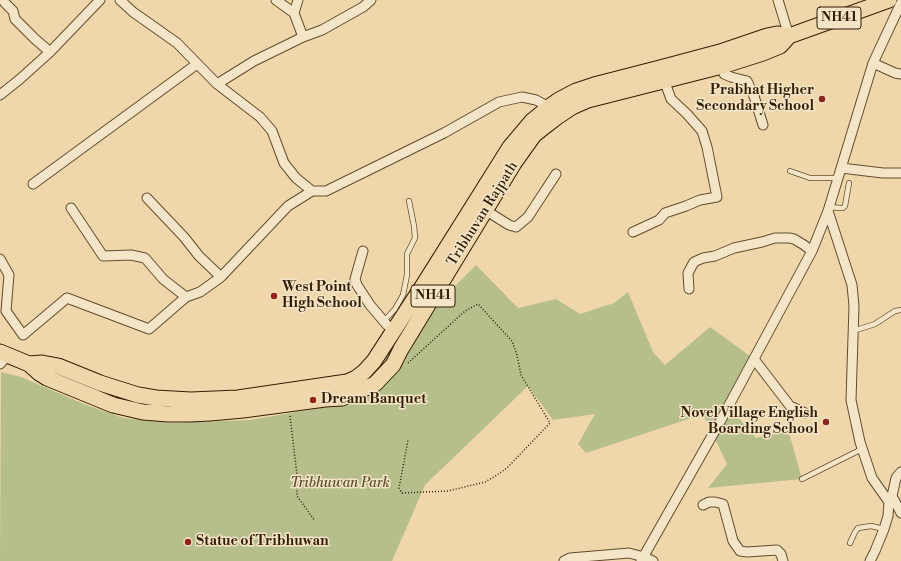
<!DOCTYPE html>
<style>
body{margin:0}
canvas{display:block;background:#f0d7ab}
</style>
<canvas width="901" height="561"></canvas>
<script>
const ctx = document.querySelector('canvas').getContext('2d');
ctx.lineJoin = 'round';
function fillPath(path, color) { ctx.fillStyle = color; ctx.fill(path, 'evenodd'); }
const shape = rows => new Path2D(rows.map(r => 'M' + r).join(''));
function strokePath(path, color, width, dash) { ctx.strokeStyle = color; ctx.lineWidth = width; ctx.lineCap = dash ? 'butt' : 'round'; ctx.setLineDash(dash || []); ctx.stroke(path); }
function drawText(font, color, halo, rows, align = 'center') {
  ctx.font = font + ' "Libre Bodoni",serif'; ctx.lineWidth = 3; ctx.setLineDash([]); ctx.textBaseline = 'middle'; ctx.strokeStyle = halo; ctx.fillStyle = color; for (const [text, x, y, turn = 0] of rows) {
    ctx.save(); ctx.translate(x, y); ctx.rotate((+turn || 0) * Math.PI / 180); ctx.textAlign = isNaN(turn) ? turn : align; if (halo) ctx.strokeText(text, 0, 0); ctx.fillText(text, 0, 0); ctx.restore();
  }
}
const green = shape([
 [476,265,518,308,556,299,580,314,614,303,628,292,653,352,665,365,710,327,754,359,726,407,732,410,756,438,788,429,802,479,708,488,727,464,703,414,586,453,578,444,595,414,553,420,528,386,425,485,392,561,0,561,1,372,21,377,84,404,123,418,171,423,250,420,349,403,370,394,364,372,403,338]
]);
const path = shape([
 [408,363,465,311,478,304,512,341,517,355,521,375,550,423,507,468,497,475,485,482,448,491,402,493,399,488,408,440],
 [290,416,297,475,297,496,315,521]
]);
const service = shape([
 [790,171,810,178,838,178],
 [829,207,841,208,843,208,845,206,849,183],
 [384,321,395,309,403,295,407,275,407,254,415,238,414,226,409,201],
 [853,331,875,324,895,311,901,310],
 [802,479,862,449],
 [850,543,855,532,858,528,871,526,884,529]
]);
const minor = shape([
 [3,0,5,3,13,11,15,19,35,39,50,52],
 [120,0,133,12,177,43,217,84,260,117,272,131,284,163,296,178,312,191,326,191,444,133,499,102,522,97,536,100,549,107,551,109],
 [778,0,789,36],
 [294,13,298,0],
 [303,37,322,30,363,7,371,0],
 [873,63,895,73,901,74],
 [722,66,724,74,731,77,747,81,754,96,763,125],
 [217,84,254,61,303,37,294,13,276,0],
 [0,95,20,79,50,52,100,0],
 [841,168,883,173,901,173],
 [33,184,197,64],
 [147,198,184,237,199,256,221,277],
 [71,208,103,256,131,255,145,258,163,279,186,297],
 [485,210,509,225,516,227,528,217,556,174],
 [828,211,852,285,854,306,851,400,860,442,872,478,889,502],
 [633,232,659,220,665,213,686,206,700,200,717,197,707,147,702,131,687,114,671,99,663,77],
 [363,251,355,279,357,285,370,305,387,325,394,330],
 [0,259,9,275,6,311,23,335,67,298,149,329,186,297,200,292,221,277,288,206,312,191],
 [689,289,688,273,694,262,703,258,715,256,734,248,762,242,775,238,789,238,794,239,804,245,812,251],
 [754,359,790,406,805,413],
 [0,364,8,355],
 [892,496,901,513],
 [703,505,709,502,715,502,723,504,733,541,740,551,747,552,777,550,781,554,783,561],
 [564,561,570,558,629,553,644,557,653,561],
 [641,561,721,420,812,251,828,211,873,63,901,3],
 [870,561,875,551,884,529,888,516,889,502,892,496,896,478,901,472]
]);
const trunk = shape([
 [0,352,29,364,39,373,47,378,113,405,143,412,168,414,190,414,210,413,243,410,325,399,342,398,359,391,375,384,393,365,401,349,514,163,534,135,544,127,557,117,572,107,588,100,722,66,763,53,780,46,789,36,889,0],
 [29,364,42,363,58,366,100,383,138,395,156,398,191,400,238,398,347,382,356,378,364,372,374,361,424,284,510,147,532,121,549,107,559,100,576,91,594,85,660,68,720,52,767,36,777,34,789,36]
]);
const markers = [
 [822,99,4,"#8f2418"],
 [274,296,4,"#8f2418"],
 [313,400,4,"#8f2418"],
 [826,422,4,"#8f2418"],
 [188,542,4,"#8f2418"]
];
const shields = [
 [839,18,44],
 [433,296,44]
];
const shieldNames = [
 ["NH41",839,18],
 ["NH41",433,296]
];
const poiNames = [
 ["Prabhat Higher",814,91,"right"],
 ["Secondary School",814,107,"right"],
 ["West Point",282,288],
 ["High School",282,304],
 ["Dream Banquet",321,400],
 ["Novel Village English",818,414,"right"],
 ["Boarding School",818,430,"right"],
 ["Statue of Tribhuwan",196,542]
];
const streetNames = [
 ["Tribhuvan Rajpath",483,214,-58]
];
const parkNames = [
 ["Tribhuwan Park",340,484]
];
fillPath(green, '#b6bf8c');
strokePath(service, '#624c2b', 6);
strokePath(minor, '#624c2b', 11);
strokePath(trunk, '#331d00', 17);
strokePath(path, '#331d00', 1.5, [1, 2]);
strokePath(service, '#f5e5c8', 4.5);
strokePath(minor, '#f5e5c8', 9);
strokePath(trunk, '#f0d7ab', 15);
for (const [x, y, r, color] of markers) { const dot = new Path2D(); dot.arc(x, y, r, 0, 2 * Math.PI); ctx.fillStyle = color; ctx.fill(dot); strokePath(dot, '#f5e5c8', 1.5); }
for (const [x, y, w] of shields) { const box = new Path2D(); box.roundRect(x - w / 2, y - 11, w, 22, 3); ctx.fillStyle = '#f5e5c8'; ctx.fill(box); strokePath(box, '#331d00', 1); }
drawText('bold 13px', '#331d00', null, shieldNames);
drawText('bold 14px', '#331d00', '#f5e5c8', poiNames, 'left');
drawText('14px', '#331d00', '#f5e5c8', streetNames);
drawText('italic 14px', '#5a4e2a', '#f5e5c8', parkNames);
</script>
